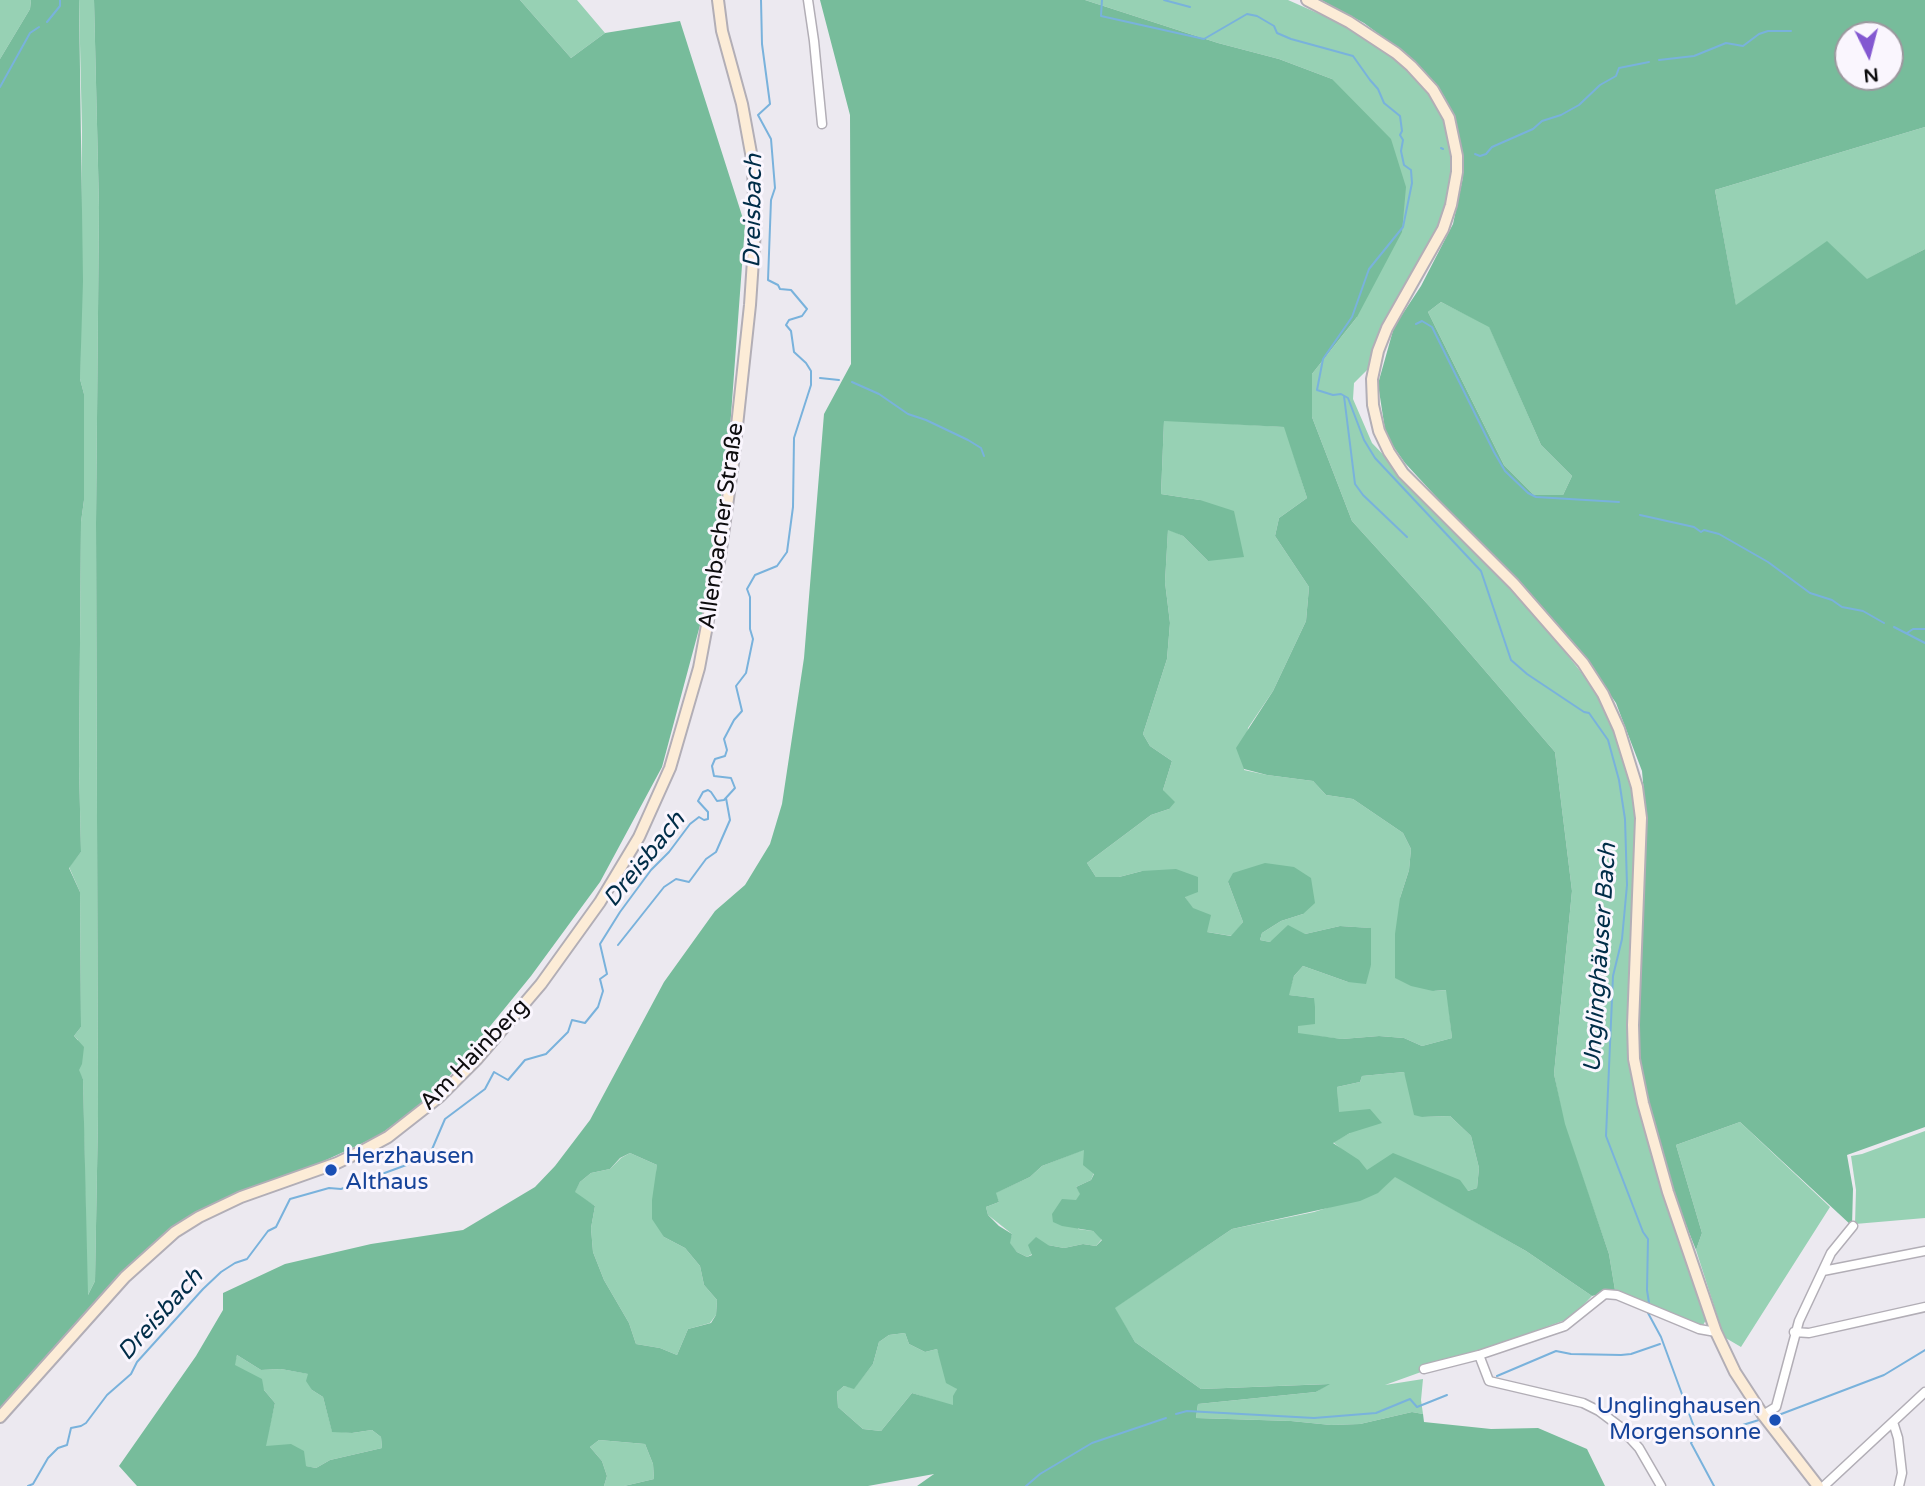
<!DOCTYPE html>
<meta charset="utf-8">
<style>
body{margin:0}
#map{position:relative;width:1925px;height:1486px;overflow:hidden;background:#ece9f0;font-family:"Varela Round",sans-serif}
canvas{display:block}
.north{position:absolute;left:1834px;top:21px;width:70px;height:70px;box-sizing:border-box;background:#faf6fe;border:2px solid #9b989e;border-radius:50%;rotate:174deg;font-size:19px;font-weight:700;line-height:28px;text-align:center;color:#0d0c0e}
.north::after{content:'';display:block;margin:auto;width:24px;height:32px;background:#8358d1;clip-path:polygon(50% 0,100% 100%,50% 72%,0 100%)}
</style>
<div id="map">
<canvas width="1925" height="1486"></canvas>
<div class="north">N</div>
</div>
<script>
const ctx = document.querySelector('canvas').getContext('2d');
ctx.lineJoin = 'round';
function fillPath(path, color) { ctx.fillStyle = color; ctx.fill(path, 'evenodd'); }
const shape = rows => new Path2D(rows.map(r => 'M' + r).join(''));
function strokePath(path, color, width, dash) { ctx.strokeStyle = color; ctx.lineWidth = width; ctx.lineCap = dash ? 'butt' : 'round'; ctx.setLineDash(dash || []); ctx.stroke(path); }
function drawText(font, color, halo, rows, align = 'center') {
  ctx.font = font + ' "Varela Round",sans-serif'; ctx.lineWidth = 6; ctx.setLineDash([]); ctx.textBaseline = 'middle'; ctx.strokeStyle = halo; ctx.fillStyle = color; for (const [text, x, y, turn = 0] of rows) {
    ctx.save(); ctx.translate(x, y); ctx.rotate((+turn || 0) * Math.PI / 180); ctx.textAlign = isNaN(turn) ? turn : align; if (halo) ctx.strokeText(text, 0, 0); ctx.fillText(text, 0, 0); ctx.restore();
  }
}
const green = shape([
 [0,0,31,0,30,9,0,59],
 [79,0,94,0,99,207,96,523,98,1116,95,1281,87,1297,83,1079,78,1070,78,1040,74,1036,81,1027,80,892,69,867,81,852,79,766,81,522,84,500,84,394,80,379,82,131],
 [520,0,577,0,605,33,571,58],
 [1085,0,1288,0,1340,23,1393,56,1429,92,1448,129,1453,173,1440,226,1382,327,1369,368,1354,383,1353,399,1372,443,1522,598,1581,672,1599,698,1621,746,1634,801,1637,871,1627,1027,1632,1073,1642,1123,1707,1318,1702,1327,1615,1290,1609,1254,1564,1124,1554,1074,1572,891,1555,752,1431,608,1352,521,1312,417,1312,374,1357,317,1332,79,1279,59,1218,43],
 [1925,127,1925,249,1867,280,1827,242,1736,306,1715,190],
 [1441,302,1489,326,1541,445,1572,476,1563,495,1534,495,1504,465,1428,312],
 [1164,420,1285,427,1307,498,1279,518,1275,536,1309,587,1306,621,1273,691,1248,728,1244,770,1267,775,1313,781,1326,795,1353,799,1403,833,1411,849,1409,870,1400,898,1433,991,1447,990,1452,1038,1422,1046,1404,1038,1379,1036,1342,1039,1298,1034,1298,1025,1314,998,1288,995,1294,976,1303,966,1348,982,1371,965,1370,928,1340,926,1270,942,1260,940,1262,933,1281,921,1303,914,1228,882,1243,922,1232,936,1207,932,1185,897,1142,871,1119,877,1096,877,1087,863,1151,815,1169,809,1163,790,1172,761,1150,746,1143,734,1167,659,1170,623,1165,582,1168,529,1183,536,1208,561,1200,500,1161,494],
 [1404,1072,1422,1117,1450,1116,1471,1136,1479,1168,1477,1188,1468,1191,1367,1171,1333,1142,1350,1133,1338,1112,1337,1087,1360,1082,1362,1076],
 [1740,1122,1830,1207,1741,1347,1724,1337,1696,1250,1702,1233,1676,1145],
 [1925,1131,1925,1218,1855,1224,1856,1190,1851,1156,1862,1154],
 [1085,1149,1094,1173,1091,1180,1076,1187,1081,1194,1076,1201,1078,1229,1093,1231,1102,1239,1096,1246,1083,1244,1064,1248,1048,1245,1027,1257,1017,1252,1009,1243,1012,1234,988,1215,986,1207,999,1202,995,1193,1030,1177,1042,1166],
 [630,1153,657,1165,656,1179,664,1237,685,1248,700,1266,704,1285,717,1300,716,1315,710,1323,688,1329,677,1355,660,1348,636,1344,629,1323,604,1280,593,1252,591,1228,595,1206,574,1193,580,1182,591,1173,610,1169,621,1158],
 [1395,1176,1526,1251,1592,1296,1571,1318,1385,1385,1423,1379,1421,1400,1423,1414,1412,1412,1360,1424,1331,1425,1291,1421,1196,1418,1198,1404,1316,1392,1328,1384,1201,1389,1135,1342,1114,1308,1232,1229,1314,1212,1378,1192],
 [905,1333,909,1344,925,1352,937,1349,942,1363,957,1389,953,1406,912,1393,881,1431,863,1429,838,1407,837,1392,844,1386,854,1388,873,1364,879,1342,889,1335],
 [237,1355,261,1370,281,1369,309,1374,312,1390,323,1397,332,1431,352,1433,372,1430,381,1437,382,1448,330,1460,316,1468,305,1466,265,1446,275,1403,264,1390,234,1365],
 [599,1440,645,1444,653,1464,654,1479,624,1486,604,1486,607,1476,602,1461,590,1447]
]);
const forest = shape([
 [31,0,79,0,83,281,80,379,84,394,84,500,81,522,79,766,81,852,69,868,80,892,81,1027,74,1036,84,1047,82,1064,79,1070,83,1079,88,1295,95,1281,98,1116,96,523,99,207,94,0,520,0,571,58,605,33,680,21,745,225,729,442,703,614,662,767,600,882,531,976,434,1095,378,1136,311,1167,218,1202,171,1229,0,1411,0,59,30,9],
 [820,0,1085,0,1218,43,1279,59,1332,79,1391,139,1406,187,1402,232,1357,317,1312,374,1312,417,1352,521,1431,608,1555,752,1572,891,1554,1074,1565,1124,1609,1254,1615,1290,1592,1296,1526,1251,1395,1177,1378,1193,1360,1201,1232,1229,1115,1308,1135,1342,1201,1389,1330,1384,1316,1392,1198,1404,1196,1418,1291,1421,1331,1425,1360,1424,1412,1412,1423,1414,1424,1422,1491,1429,1538,1428,1587,1449,1605,1486,917,1486,934,1474,868,1486,624,1486,654,1479,653,1464,645,1444,599,1440,590,1447,602,1461,607,1476,604,1486,137,1486,119,1466,196,1356,223,1310,223,1293,285,1264,371,1244,463,1230,535,1187,555,1166,590,1120,664,982,715,911,745,885,770,844,782,804,804,658,824,414,851,364,850,115],
 [1164,421,1284,427,1307,498,1279,518,1275,536,1309,587,1306,621,1273,691,1236,748,1244,769,1267,775,1313,781,1326,795,1353,799,1403,833,1411,849,1409,870,1400,898,1395,934,1395,978,1411,986,1433,991,1446,990,1452,1038,1422,1046,1404,1038,1379,1036,1342,1039,1298,1033,1298,1026,1315,1024,1315,1007,1314,998,1289,995,1294,976,1303,966,1348,982,1366,984,1371,965,1371,928,1340,926,1305,934,1288,925,1270,942,1260,940,1262,933,1281,921,1303,914,1315,903,1311,878,1294,867,1265,863,1233,873,1228,882,1243,922,1231,936,1207,932,1211,915,1193,908,1185,897,1198,892,1198,877,1176,869,1142,871,1119,877,1096,877,1087,863,1151,815,1169,809,1175,802,1163,790,1172,761,1150,746,1143,734,1167,659,1170,623,1165,582,1168,530,1183,536,1208,561,1244,557,1234,511,1200,500,1161,494],
 [1404,1072,1414,1115,1422,1117,1450,1116,1471,1136,1479,1168,1477,1188,1468,1191,1460,1180,1393,1153,1367,1170,1359,1160,1333,1143,1350,1133,1382,1123,1370,1109,1339,1112,1337,1087,1360,1082,1362,1076],
 [1084,1150,1083,1165,1094,1174,1091,1180,1076,1187,1080,1194,1076,1200,1062,1199,1052,1214,1053,1222,1062,1226,1093,1231,1102,1240,1096,1246,1083,1244,1064,1248,1048,1245,1036,1237,1028,1245,1032,1255,1027,1257,1017,1252,1010,1243,1012,1234,999,1226,988,1215,986,1207,999,1202,996,1193,1030,1177,1042,1166],
 [630,1153,657,1165,652,1200,652,1219,664,1237,685,1248,700,1266,704,1285,717,1300,716,1315,711,1323,688,1329,677,1355,660,1348,636,1344,629,1323,604,1280,593,1252,591,1228,595,1206,575,1192,580,1182,591,1173,610,1169,620,1158],
 [905,1333,909,1344,925,1352,937,1349,946,1383,957,1389,953,1396,953,1405,912,1393,881,1431,863,1429,838,1407,837,1392,844,1386,854,1389,873,1364,879,1342,889,1335],
 [237,1355,261,1370,281,1369,308,1374,306,1381,312,1390,323,1397,332,1432,352,1433,372,1430,381,1437,382,1448,330,1460,316,1468,306,1466,304,1451,291,1444,266,1446,275,1403,264,1390,262,1379,235,1365],
 [1321,0,1925,0,1925,127,1715,190,1736,305,1827,241,1867,279,1925,249,1925,1127,1847,1155,1853,1189,1852,1226,1740,1122,1676,1145,1702,1233,1696,1250,1677,1202,1649,1104,1639,1054,1639,984,1647,826,1642,771,1616,703,1585,658,1405,463,1386,436,1378,384,1394,327,1421,286,1453,224,1463,177,1458,137,1444,96,1412,59,1364,23],
 [1848,35,1890,35,1890,77,1848,77],
 [1441,302,1489,327,1541,445,1572,476,1563,495,1534,495,1504,465,1428,312]
]);
const stream = shape([
 [1102,0,1101,16,1204,39,1247,14,1257,16,1274,26,1277,33,1291,39,1353,56,1370,80,1378,89,1384,103,1400,116,1402,131,1400,135,1403,140,1401,151,1404,165,1411,170,1412,183,1403,227,1369,269,1352,317,1323,359,1317,390,1333,395,1341,394,1348,398,1364,440,1375,458,1481,571,1511,660,1527,674,1584,712,1589,713,1608,740,1619,780,1625,819,1627,885,1622,939,1613,976,1606,1136,1643,1232,1648,1239,1647,1290,1649,1303],
 [1164,0,1190,7],
 [47,22,60,6,60,0],
 [1659,60,1694,56,1726,43,1743,46,1759,34,1768,31,1791,31],
 [0,87,30,33,39,27],
 [1441,148,1443,149],
 [1475,154,1480,156,1486,154,1492,147,1533,129,1542,121,1561,115,1579,105,1600,85,1616,76,1619,68,1649,62],
 [1416,324,1422,321,1432,327,1494,452,1505,471,1528,493,1536,497,1619,502],
 [820,378,839,380],
 [852,382,879,394,908,414,926,420,968,440,981,448,984,456],
 [1344,396,1355,484,1363,495,1407,537],
 [1640,515,1694,527,1701,532,1704,530,1719,534,1768,562,1810,593,1832,600,1842,607,1863,611,1884,623],
 [1894,627,1925,643],
 [1907,633,1913,629,1925,629],
 [618,945,664,887,676,879,689,882,706,859,716,852,730,820,726,798],
 [1648,1313,1661,1337,1697,1435,1691,1443,1714,1486],
 [1497,1376,1556,1351,1571,1354,1621,1355,1631,1354,1660,1344],
 [1176,1414,1187,1411,1314,1418,1376,1413,1410,1399,1417,1407,1447,1395],
 [1776,1416,1884,1375,1925,1350],
 [1698,1437,1700,1438,1759,1420],
 [28,1486,33,1484,48,1458,58,1448,67,1445,71,1428,81,1426,86,1423,107,1395,131,1374,137,1362,203,1289,221,1272,235,1263,247,1259,268,1231,276,1227,290,1199,329,1188,341,1189,420,1160,430,1154,445,1119,485,1089,494,1072,508,1080,525,1060,546,1054,568,1032,572,1020,585,1023,598,1007,603,991,600,979,607,974,600,944,620,912,651,870,669,852,690,824,699,817,704,820,708,819,708,812,698,801,703,792,708,790,711,792,717,801,724,800,735,788,731,778,714,776,712,766,715,759,725,756,727,750,724,739,734,720,742,711,736,686,746,673,753,639,750,629,750,597,747,589,755,575,777,566,787,552,793,507,794,438,811,385,811,371,806,363,794,352,791,331,786,325,789,320,802,316,807,309,791,290,780,289,778,285,768,280,771,200,775,188,771,139,758,115,770,104,762,44,761,0],
 [1026,1486,1040,1474,1092,1443,1166,1418]
]);
const street = shape([
 [808,0,814,41,822,124],
 [1823,1271,1925,1251],
 [1794,1332,1809,1333,1925,1307],
 [1479,1355,1489,1381,1583,1403,1599,1411,1619,1426,1639,1448,1661,1486],
 [1424,1369,1479,1355,1565,1326,1605,1294,1617,1295,1699,1329,1716,1332],
 [1763,1415,1776,1407,1799,1321,1831,1253,1853,1226],
 [1893,1422,1898,1438,1902,1473,1899,1486],
 [1824,1486,1925,1392]
]);
const secondary = shape([
 [1307,0,1349,22,1396,53,1411,66,1433,90,1449,118,1457,156,1457,172,1451,205,1443,229,1387,328,1378,351,1372,379,1373,405,1379,431,1389,452,1403,473,1514,584,1583,663,1603,694,1619,729,1637,787,1641,818,1633,1025,1634,1059,1643,1103,1668,1192,1716,1332,1735,1372,1763,1415,1818,1486],
 [0,1417,125,1277,175,1232,199,1217,241,1197,337,1163,364,1150,388,1137,439,1097,477,1059,541,984,600,902,639,837,670,768,699,668,720,556,733,463,750,305,755,230,753,164,742,104,722,31,718,0]
]);
const markers = [
 [331,1170,7,"#1a4fb4"],
 [1775,1420,7,"#1a4fb4"]
];
const streetNames = [
 ["Allenbacher Straße",722,526,-82],
 ["Am Hainberg",475,1055,-46]
];
const transitNames = [
 ["Herzhausen",345,1157],
 ["Althaus",345,1183],
 ["Unglinghausen",1761,1407,"right"],
 ["Morgensonne",1761,1433,"right"]
];
const waterNames = [
 ["Dreisbach",754,211,-89],
 ["Dreisbach",645,860,-51],
 ["Unglinghäuser Bach",1601,958,-86],
 ["Dreisbach",161,1315,-48]
];
fillPath(green, '#97d1b4');
fillPath(forest, '#77bc9b');
strokePath(stream, '#79b2dc', 2);
strokePath(street, '#b2aeb6', 11);
strokePath(secondary, '#b2aeb6', 14);
strokePath(street, '#fff', 8);
strokePath(secondary, '#fcecd7', 10);
for (const [x, y, r, color] of markers) { const dot = new Path2D(); dot.arc(x, y, r, 0, 2 * Math.PI); ctx.fillStyle = color; ctx.fill(dot); strokePath(dot, '#faf6fe', 2.5); }
drawText('23px', '#0d0c0e', '#faf6fe', streetNames);
drawText('23px', '#164399', '#faf6fe', transitNames, 'left');
drawText('italic 24px', '#002d48', '#faf6fe', waterNames);
</script>
